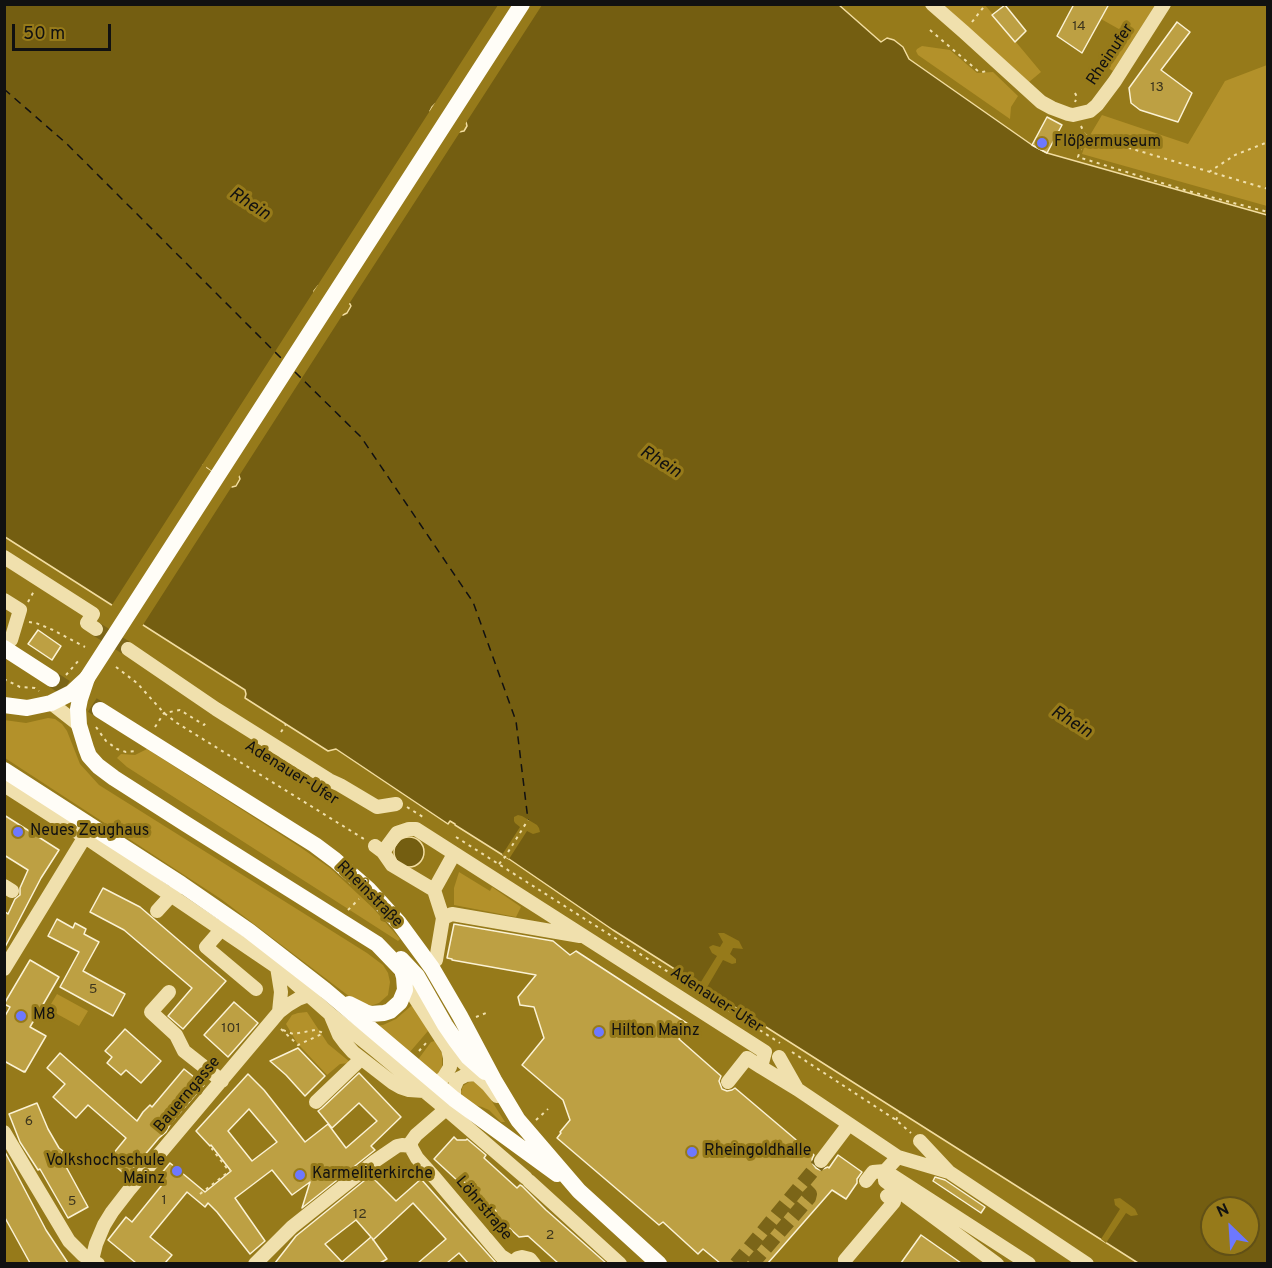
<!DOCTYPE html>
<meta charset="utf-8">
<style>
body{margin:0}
#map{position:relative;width:1272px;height:1268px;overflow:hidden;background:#967a1a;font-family:Overpass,sans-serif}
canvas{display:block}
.frame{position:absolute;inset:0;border:6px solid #111;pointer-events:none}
.north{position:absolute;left:1200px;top:1196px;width:60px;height:60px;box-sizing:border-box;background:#967a1a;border:2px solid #615016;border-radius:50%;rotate:335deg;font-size:16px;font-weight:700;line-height:24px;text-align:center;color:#111}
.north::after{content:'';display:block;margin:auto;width:21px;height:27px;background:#6d78ff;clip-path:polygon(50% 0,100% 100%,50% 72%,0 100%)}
.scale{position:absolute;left:12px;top:24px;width:99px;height:27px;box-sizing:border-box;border:3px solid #111;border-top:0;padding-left:8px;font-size:18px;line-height:21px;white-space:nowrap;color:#111;-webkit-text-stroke:4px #967a1a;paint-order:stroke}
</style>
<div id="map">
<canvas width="1272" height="1268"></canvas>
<div class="frame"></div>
<div class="north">N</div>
<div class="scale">50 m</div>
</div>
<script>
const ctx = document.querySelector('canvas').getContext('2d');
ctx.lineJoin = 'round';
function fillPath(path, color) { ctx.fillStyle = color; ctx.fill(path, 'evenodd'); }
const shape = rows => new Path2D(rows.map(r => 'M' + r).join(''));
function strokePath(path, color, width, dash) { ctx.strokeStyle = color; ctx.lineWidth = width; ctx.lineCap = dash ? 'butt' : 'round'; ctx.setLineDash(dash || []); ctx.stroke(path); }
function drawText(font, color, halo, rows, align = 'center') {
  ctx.font = font + ' Overpass,sans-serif'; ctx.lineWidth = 6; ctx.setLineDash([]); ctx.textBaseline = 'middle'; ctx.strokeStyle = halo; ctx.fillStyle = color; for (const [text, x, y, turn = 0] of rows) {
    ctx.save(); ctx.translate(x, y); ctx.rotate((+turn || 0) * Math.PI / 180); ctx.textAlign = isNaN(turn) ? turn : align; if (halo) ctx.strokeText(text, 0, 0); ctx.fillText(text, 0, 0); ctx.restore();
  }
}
const green = shape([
 [943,5,985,5,1041,72,1029,82],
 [1109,5,1155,5,1113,71,1105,66,1126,33,1101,19],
 [922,46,950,50,977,73,993,72,1018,96,1011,107,1010,119,918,55,916,51,917,49],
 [1267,65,1267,206,1082,154,1086,142,1102,115,1188,144,1225,81],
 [48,718,55,719,62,724,67,731,80,764,99,785,367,953,383,965,388,973,390,982,388,995,379,1003,370,1006,358,1003,221,899,5,758,4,720,26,723],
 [147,749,300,847,330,868,373,908,400,939,398,941,127,767,117,758,121,754,135,755],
 [459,872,490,891,492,887,521,907,516,917,454,905,454,888],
 [57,994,88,1011,79,1026,48,1009],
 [411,1006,414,1006,428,1031,409,1053,374,1026,383,1025,396,1019],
 [307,1012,328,1044,350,1062,349,1063,340,1064,327,1075,297,1043,286,1024,292,1015,298,1013],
 [435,1041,442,1054,442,1066,440,1073,434,1077,417,1061,431,1042],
 [475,1081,484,1089,505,1122,501,1122,489,1110,482,1107,466,1103,462,1098,461,1092,463,1086,469,1082]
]);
const water = shape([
 [4,5,839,5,881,42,887,38,894,40,903,47,909,59,1032,145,1047,153,1267,215,1267,1263,1138,1263,613,930,509,859,455,825,455,824,450,821,448,824,336,749,328,751,245,698,246,694,245,690,5,537,4,5],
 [435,104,466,122,467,126,464,131,459,132,430,111,432,107,435,104],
 [318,286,320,286,350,304,351,306,347,313,343,315,314,296,314,291,318,286],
 [211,459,239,476,240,479,236,486,232,487,203,465,211,459],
 [1212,1208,1248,1208,1248,1244,1212,1244,1212,1208],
 '394 852a15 15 0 1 1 30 0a15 15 0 1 1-30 0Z'
]);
const pier = shape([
 [498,5,542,5,347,307,348,306,320,289,317,291,316,294,344,312,345,311,237,479,210,462,207,465,206,468,233,484,234,483,141,628,110,608],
 [518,815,522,816,537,825,539,828,540,832,533,834,527,831,509,859,502,855,520,827,515,823,514,821,514,817],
 [718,933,724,933,739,941,743,949,733,948,730,954,736,959,736,963,732,964,723,960,706,989,699,985,717,956,712,953,709,947,713,945,720,947,723,942],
 [1120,1198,1135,1209,1138,1215,1131,1216,1126,1213,1106,1243,1101,1239,1120,1209,1115,1205,1114,1199]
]);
const ferry = shape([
 [4,89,67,144,283,360],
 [295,372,361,437,473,602,516,721,528,820]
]);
const building = shape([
 [1074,4,1109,4,1082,53,1057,36,1074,4],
 [1005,5,1026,31,1015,42,992,15,1005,5],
 [1177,22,1190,32,1161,70,1192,93,1178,122,1140,110,1131,103,1129,88,1177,22],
 [1047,117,1062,125,1047,153,1032,145,1047,117],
 [38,630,61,646,52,660,28,644,38,630],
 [4,815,59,850,41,878,4,949,4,911,8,914,15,899,20,895,20,888,28,870,4,855,4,815],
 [103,888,140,907,226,981,183,1029,168,1016,192,988,124,930,90,912,103,888],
 [57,919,73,928,75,923,86,929,84,934,99,942,83,971,125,994,113,1016,60,987,79,952,48,936,57,919],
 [454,924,553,941,570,955,576,951,688,1024,679,1039,721,1076,719,1081,722,1089,727,1091,732,1090,735,1088,814,1155,812,1159,813,1164,816,1168,820,1170,828,1167,829,1168,838,1155,862,1172,857,1179,857,1183,846,1199,832,1190,768,1263,720,1263,703,1249,698,1254,663,1222,659,1225,557,1138,561,1133,560,1132,570,1120,563,1100,522,1065,544,1038,534,1007,520,1005,518,997,536,975,452,960,452,959,447,958,454,924],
 [30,960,59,977,30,1027,46,1036,25,1072,24,1071,24,1072,4,1061,5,1016,10,1007,4,1004,30,960],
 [234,1002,258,1023,228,1057,204,1035,234,1002],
 [125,1029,161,1061,141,1083,126,1070,121,1075,107,1063,112,1057,105,1051,125,1029],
 [298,1048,325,1076,305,1096,286,1075,270,1061,298,1048],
 [60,1053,137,1121,143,1112,150,1105,152,1107,184,1069,204,1085,171,1123,166,1132,159,1138,127,1176,108,1160,126,1138,88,1105,76,1118,53,1097,65,1084,47,1068,60,1053],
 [359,1073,401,1117,371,1146,375,1150,302,1208,310,1182,292,1195,272,1170,235,1198,265,1241,250,1254,217,1212,208,1203,205,1207,187,1192,150,1237,172,1255,165,1263,136,1263,108,1240,126,1217,132,1222,162,1185,156,1180,170,1163,205,1192,231,1171,211,1145,210,1146,196,1131,248,1074,264,1090,305,1142,328,1124,346,1148,377,1121,359,1103,332,1128,318,1111,322,1108,359,1073],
 [249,1109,277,1142,252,1161,228,1131,249,1109],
 [37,1103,48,1129,59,1148,63,1151,62,1154,66,1162,64,1163,88,1207,68,1218,40,1169,38,1170,20,1142,9,1114,37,1103],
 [454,1137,457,1140,466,1140,467,1139,486,1155,484,1158,517,1188,520,1185,522,1186,546,1210,606,1263,558,1263,528,1236,519,1237,494,1214,496,1211,462,1180,459,1182,434,1159,454,1137],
 [4,1150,46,1230,68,1263,30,1263,4,1216,4,1150],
 [370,1176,372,1177,396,1201,421,1179,496,1263,468,1263,459,1253,447,1263,418,1263,446,1239,413,1203,373,1240,372,1238,387,1259,380,1263,275,1263,296,1236,370,1176],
 [356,1220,371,1237,342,1262,325,1244,356,1220],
 [935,1177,945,1180,985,1207,981,1213,933,1181,935,1177],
 [921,1235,961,1263,901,1263,921,1235]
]);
const minorTunnel = shape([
 [96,629,128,649],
 [736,1264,821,1161],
 [752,1264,809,1198,810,1194,802,1186]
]);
const majorTunnel = shape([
 [52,679,100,710]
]);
const path = shape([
 [972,22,986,4],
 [930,30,978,71,982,72,987,71],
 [1075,93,1077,97,1075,102],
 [1081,126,1085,135,1078,157,1188,191,1268,212],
 [1085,135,1268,189],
 [1209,172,1235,155,1268,142],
 [28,602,34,591],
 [29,622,36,623,53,630,85,647],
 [116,667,137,683,164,713,177,723,364,839],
 [66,675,80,659],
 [4,679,20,687,35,688,39,691],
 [96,727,106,741,117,749,126,752,137,751],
 [155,727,164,713,180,710,204,725,207,721],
 [281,732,286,724],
 [407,807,423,817],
 [456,837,780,1043],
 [499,864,505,857,528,820],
 [348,910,359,899],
 [476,1017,486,1013],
 [281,1029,298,1045,324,1033],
 [283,1030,293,1034,315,1030,324,1033],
 [419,1051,427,1042],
 [792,1052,896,1120,911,1133],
 [536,1120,548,1109],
 [896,1120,900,1112],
 [213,1148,212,1149,229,1171],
 [200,1194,231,1170]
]);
const minor = shape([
 [932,4,964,32,1041,102,1052,108,1068,114,1073,115,1090,111,1097,105,1115,81,1164,4],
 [4,557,93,614,87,623,96,629],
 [4,600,20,610,11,640],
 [128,649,216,709,329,780,340,785,377,807,396,804],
 [51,703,79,725],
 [4,785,85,837,278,968,330,1014,375,1050,446,1109,526,1178],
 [375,846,383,852,397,833,409,829,416,829,765,1052,761,1067,797,1089,898,1157,949,1172],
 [383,852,392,865,434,890],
 [4,886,12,891],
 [157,911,176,890],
 [443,918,452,914,580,936],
 [226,924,206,947,256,989],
 [436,960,443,918,434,890,454,854],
 [277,967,281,992,279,1012],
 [4,969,89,830],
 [404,978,413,995,448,1049,488,1085,497,1096],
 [169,992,151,1012,176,1035,184,1051,222,1081],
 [331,1016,339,1035,345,1043,353,1052,393,1083,400,1087,409,1090,424,1091,436,1085,444,1077,450,1067,450,1058,448,1049],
 [779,1057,796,1087],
 [728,1082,747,1058,761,1067],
 [316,1102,361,1059],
 [4,1132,69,1241,83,1255,98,1264],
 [920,1141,949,1172,1087,1264],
 [411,1146,412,1149,417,1158,435,1178,501,1256,512,1263,518,1258,522,1257,530,1259,534,1264],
 [411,1146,411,1142,416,1135,446,1109,454,1099,454,1088,458,1079,466,1075,476,1074],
 [898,1157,885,1171,885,1181,997,1264],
 [821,1161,849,1124],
 [529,1181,620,1264],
 [866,1181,873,1172,885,1171,1029,1264],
 [91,1264,96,1244,104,1225,112,1212,129,1190,279,1012,288,1005,298,999,306,996,315,995],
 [255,1264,292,1227,375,1161,397,1146,402,1145,411,1146],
 [846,1264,845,1260,894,1202,887,1196]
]);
const major = shape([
 [4,648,52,679],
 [87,678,80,699,78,709,79,725,86,748,89,756,98,766,114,778,186,824,377,944,402,970,404,977,405,990,400,1002,390,1011,384,1013,371,1014,365,1012,349,1004],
 [4,705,27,708,51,703,71,693,85,680],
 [100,710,315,845,335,860,368,889,399,923,432,968,460,1016,494,1080,518,1120,579,1191,659,1264],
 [4,770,181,884,249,931,325,990,454,1099,557,1174],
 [401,959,417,976,445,1025,456,1041,468,1057,485,1072]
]);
const majorBridge = shape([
 [87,678,522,4]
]);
const markers = [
 [1042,143,6,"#6d78ff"],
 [18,832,6,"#6d78ff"],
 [21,1016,6,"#6d78ff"],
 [599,1032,6,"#6d78ff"],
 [692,1152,6,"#6d78ff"],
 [177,1171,6,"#6d78ff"],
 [300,1175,6,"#6d78ff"]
];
const numberNames = [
 ["14",1079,27],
 ["13",1157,88],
 ["5",93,990],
 ["101",231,1029],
 ["6",29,1122],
 ["1",164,1201],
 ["5",72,1202],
 ["12",360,1215],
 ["2",550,1236]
];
const streetNames = [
 ["Rheinufer",1111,55,-56],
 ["Adenauer-Ufer",291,774,32],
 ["Rheinstraße",369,895,45],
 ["Adenauer-Ufer",716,1001,33],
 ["Bauerngasse",188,1095,-50],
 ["Löhrstraße",483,1209,50]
];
const poiNames = [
 ["Flößermuseum",1054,143],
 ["Neues Zeughaus",30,832],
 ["M8",33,1016],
 ["Hilton Mainz",611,1032],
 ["Rheingoldhalle",704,1152],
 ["Volkshochschule",165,1162,"right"],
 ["Mainz",165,1180,"right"],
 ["Karmeliterkirche",312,1175]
];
const waterNames = [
 ["Rhein",249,205,33],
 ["Rhein",660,463,32],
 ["Rhein",1071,723,32]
];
fillPath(green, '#b3912a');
fillPath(water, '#745e11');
strokePath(water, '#f2dda0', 1.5);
fillPath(pier, '#967a1a');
strokePath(ferry, '#111', 1.5, [8, 6]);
fillPath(building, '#bda043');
strokePath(building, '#fbf2d4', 1.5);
strokePath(minorTunnel, '#7b6518', 14, [14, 7]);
strokePath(majorTunnel, '#7b6518', 16, [16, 8]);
strokePath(path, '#f0e0ad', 2, [3, 4.5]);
strokePath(minor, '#f0e0ad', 14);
strokePath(major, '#fffdf7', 16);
strokePath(majorBridge, '#fffdf7', 16);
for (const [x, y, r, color] of markers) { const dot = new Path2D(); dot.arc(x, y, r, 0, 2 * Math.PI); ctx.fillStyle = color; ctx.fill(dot); strokePath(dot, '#967a1a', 2); }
drawText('14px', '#3c351e', null, numberNames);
drawText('16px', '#111', '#967a1a', streetNames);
drawText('16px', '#111', '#967a1a', poiNames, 'left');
drawText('italic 18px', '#111', '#967a1a', waterNames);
</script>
